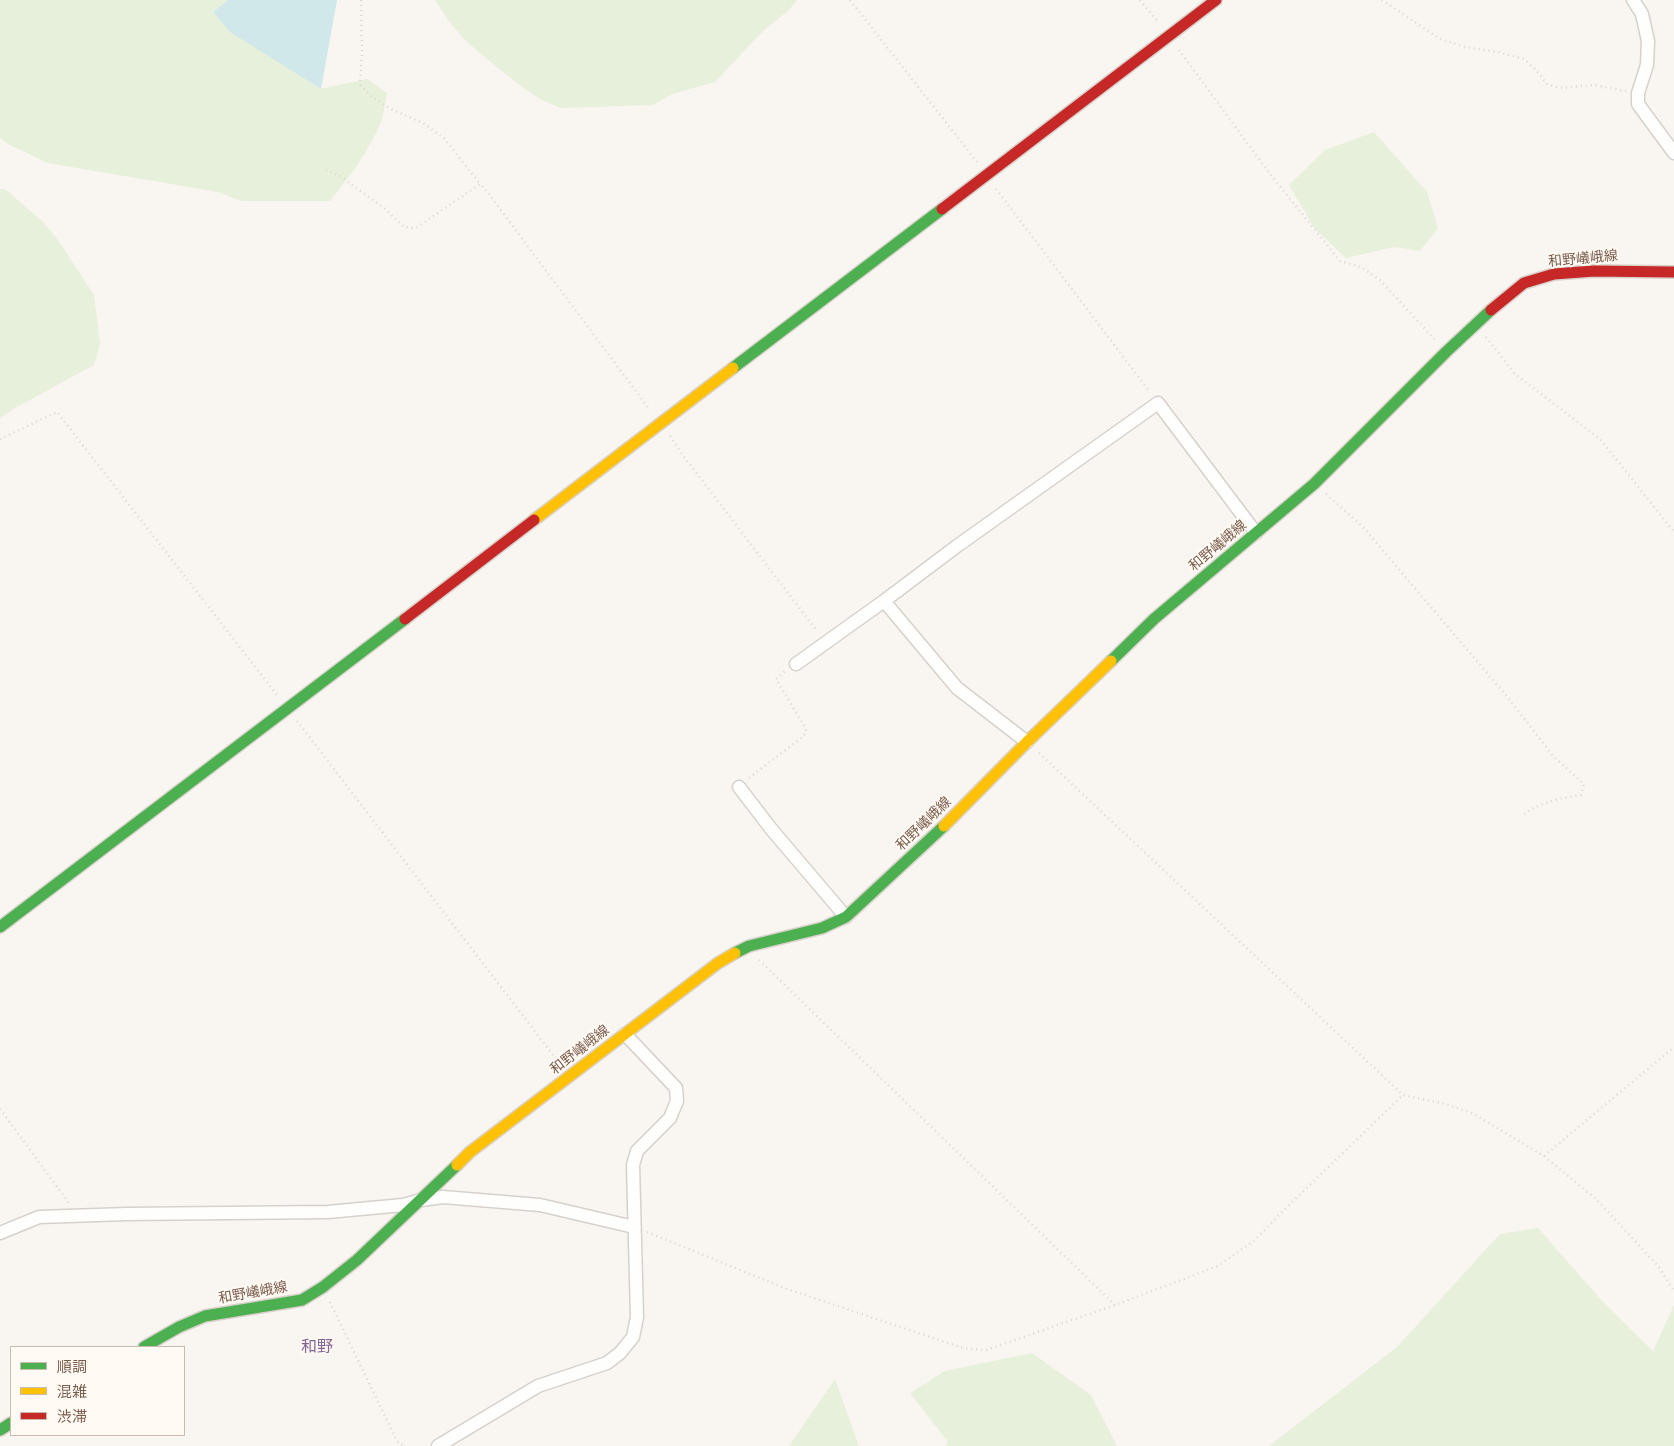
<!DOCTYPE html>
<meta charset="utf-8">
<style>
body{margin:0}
#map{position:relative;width:1674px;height:1446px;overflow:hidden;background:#f9f5f0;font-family:"Fira Sans Condensed","Noto Sans JP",sans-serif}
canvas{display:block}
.legend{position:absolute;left:10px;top:1346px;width:175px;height:90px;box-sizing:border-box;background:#fffaf3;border:1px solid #cabbb1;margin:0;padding:6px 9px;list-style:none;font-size:15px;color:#7a5c4d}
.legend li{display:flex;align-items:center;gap:10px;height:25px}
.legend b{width:25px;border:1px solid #cabbb1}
</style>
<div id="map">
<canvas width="1674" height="1446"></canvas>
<ul class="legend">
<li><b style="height:6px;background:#4caf50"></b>順調</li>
<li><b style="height:6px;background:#ffc107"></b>混雑</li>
<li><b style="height:6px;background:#c62828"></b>渋滞</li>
</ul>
</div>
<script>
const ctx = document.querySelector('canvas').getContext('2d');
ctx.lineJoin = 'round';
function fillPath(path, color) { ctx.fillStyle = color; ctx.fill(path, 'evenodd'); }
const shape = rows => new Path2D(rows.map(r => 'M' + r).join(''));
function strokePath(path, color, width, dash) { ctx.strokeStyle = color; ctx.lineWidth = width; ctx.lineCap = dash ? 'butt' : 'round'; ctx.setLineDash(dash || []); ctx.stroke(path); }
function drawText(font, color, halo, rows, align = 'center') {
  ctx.font = font + ' "Fira Sans Condensed","Noto Sans JP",sans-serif'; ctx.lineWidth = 4; ctx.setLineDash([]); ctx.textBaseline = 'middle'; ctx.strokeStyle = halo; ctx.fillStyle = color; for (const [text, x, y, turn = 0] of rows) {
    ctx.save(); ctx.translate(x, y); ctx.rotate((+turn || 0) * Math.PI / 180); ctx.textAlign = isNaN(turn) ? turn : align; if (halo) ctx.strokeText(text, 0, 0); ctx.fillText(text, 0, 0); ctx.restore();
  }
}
const green = shape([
 [0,0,228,0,213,12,320,89,367,79,387,93,382,120,372,141,357,166,330,201,241,201,218,192,48,163,8,144,0,138],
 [435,0,797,0,788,11,765,29,715,82,672,94,653,105,561,108,540,99,518,84,482,55,464,39,448,20],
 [1374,132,1427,192,1438,228,1420,251,1394,247,1346,258,1315,229,1289,185,1325,150],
 [0,189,5,189,41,220,56,237,94,295,100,344,94,365,15,408,0,418],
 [1538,1228,1602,1301,1653,1351,1674,1305,1674,1446,1269,1446,1397,1347,1500,1234],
 [1032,1353,1091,1395,1117,1446,945,1446,948,1442,910,1393,945,1371],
 [835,1379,859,1446,789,1446]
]);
const water = shape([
 [228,0,337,0,321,89,230,32,213,12]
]);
const path = shape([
 [361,0,362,53,360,84,370,96,393,110,423,123,444,138,480,184],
 [850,0,977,162],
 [1140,0,1159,23],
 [1382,0,1440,39,1465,47,1498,52,1524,59,1536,70,1547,84,1560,88,1594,85,1626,91],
 [1179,50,1270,174,1340,261,1361,267,1380,280,1435,340],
 [326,170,340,176,384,208,404,227,416,228,480,184,485,189,650,410],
 [996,189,1150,392],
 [1486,337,1515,374,1600,439,1674,532],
 [670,436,682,454,817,631],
 [0,439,57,412,277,695],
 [1326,494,1363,527,1509,699,1554,757,1584,784,1581,795,1558,799,1535,807,1521,816],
 [297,721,560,1064],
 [1039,753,1403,1095,1446,1104,1474,1114,1544,1156,1597,1200,1658,1266,1674,1291],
 [749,778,804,736,806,729,776,679,785,671],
 [759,960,1115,1305],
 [0,1109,69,1203],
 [1544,1156,1674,1047],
 [647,1232,787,1289,963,1348,986,1350,1115,1305,1218,1266,1255,1240,1287,1207,1403,1095],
 [330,1302,397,1441,404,1446]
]);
const street = shape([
 [1633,0,1642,14,1648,41,1647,65,1638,93,1638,104,1674,153],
 [884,601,957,546,1158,403,1256,533],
 [796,664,884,601,957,688,1027,742],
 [739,787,772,830,846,917],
 [0,1233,39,1217,126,1214,328,1212,403,1205,421,1200,443,1197,540,1205,634,1227],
 [438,1446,538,1386,607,1363,620,1353,633,1337,637,1317,633,1165,637,1151,670,1118,677,1101,676,1088,625,1034]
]);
const fast = shape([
 [733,368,942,209],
 [1111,661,1154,619,1314,484,1446,352,1491,310],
 [0,927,405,619],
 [735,953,749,946,822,928,846,917,944,826],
 [144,1347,179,1327,205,1316,302,1300,323,1287,357,1260,457,1165],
 [0,1430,11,1423]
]);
const slow = shape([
 [534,520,733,368],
 [944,826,1027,742,1111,661],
 [457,1165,470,1152,718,963,735,953]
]);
const jam = shape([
 [942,209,1216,0],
 [1491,310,1524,283,1554,274,1594,271,1674,272],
 [405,619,534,520]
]);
const streetNames = [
 ["和野嶬峨線",1583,259,-5],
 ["和野嶬峨線",1218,546,-40],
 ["和野嶬峨線",924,824,-44],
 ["和野嶬峨線",580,1050,-38],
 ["和野嶬峨線",253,1293,-10]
];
const quarterNames = [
 ["和野",317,1348]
];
fillPath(green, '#e7f0db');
fillPath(water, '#d0e8ea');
strokePath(street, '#d7d1cb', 15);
strokePath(fast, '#d9d2cb', 14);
strokePath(slow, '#d9d2cb', 14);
strokePath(jam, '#d9d2cb', 14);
strokePath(path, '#dcd5d0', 2.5, [1, 4]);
strokePath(street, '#fefefd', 12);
strokePath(fast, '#4caf50', 11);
strokePath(slow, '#ffc107', 11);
strokePath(jam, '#c62828', 11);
drawText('14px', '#7a5c4d', '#fffaf3', streetNames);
drawText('16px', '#846695', '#fffaf3', quarterNames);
</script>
